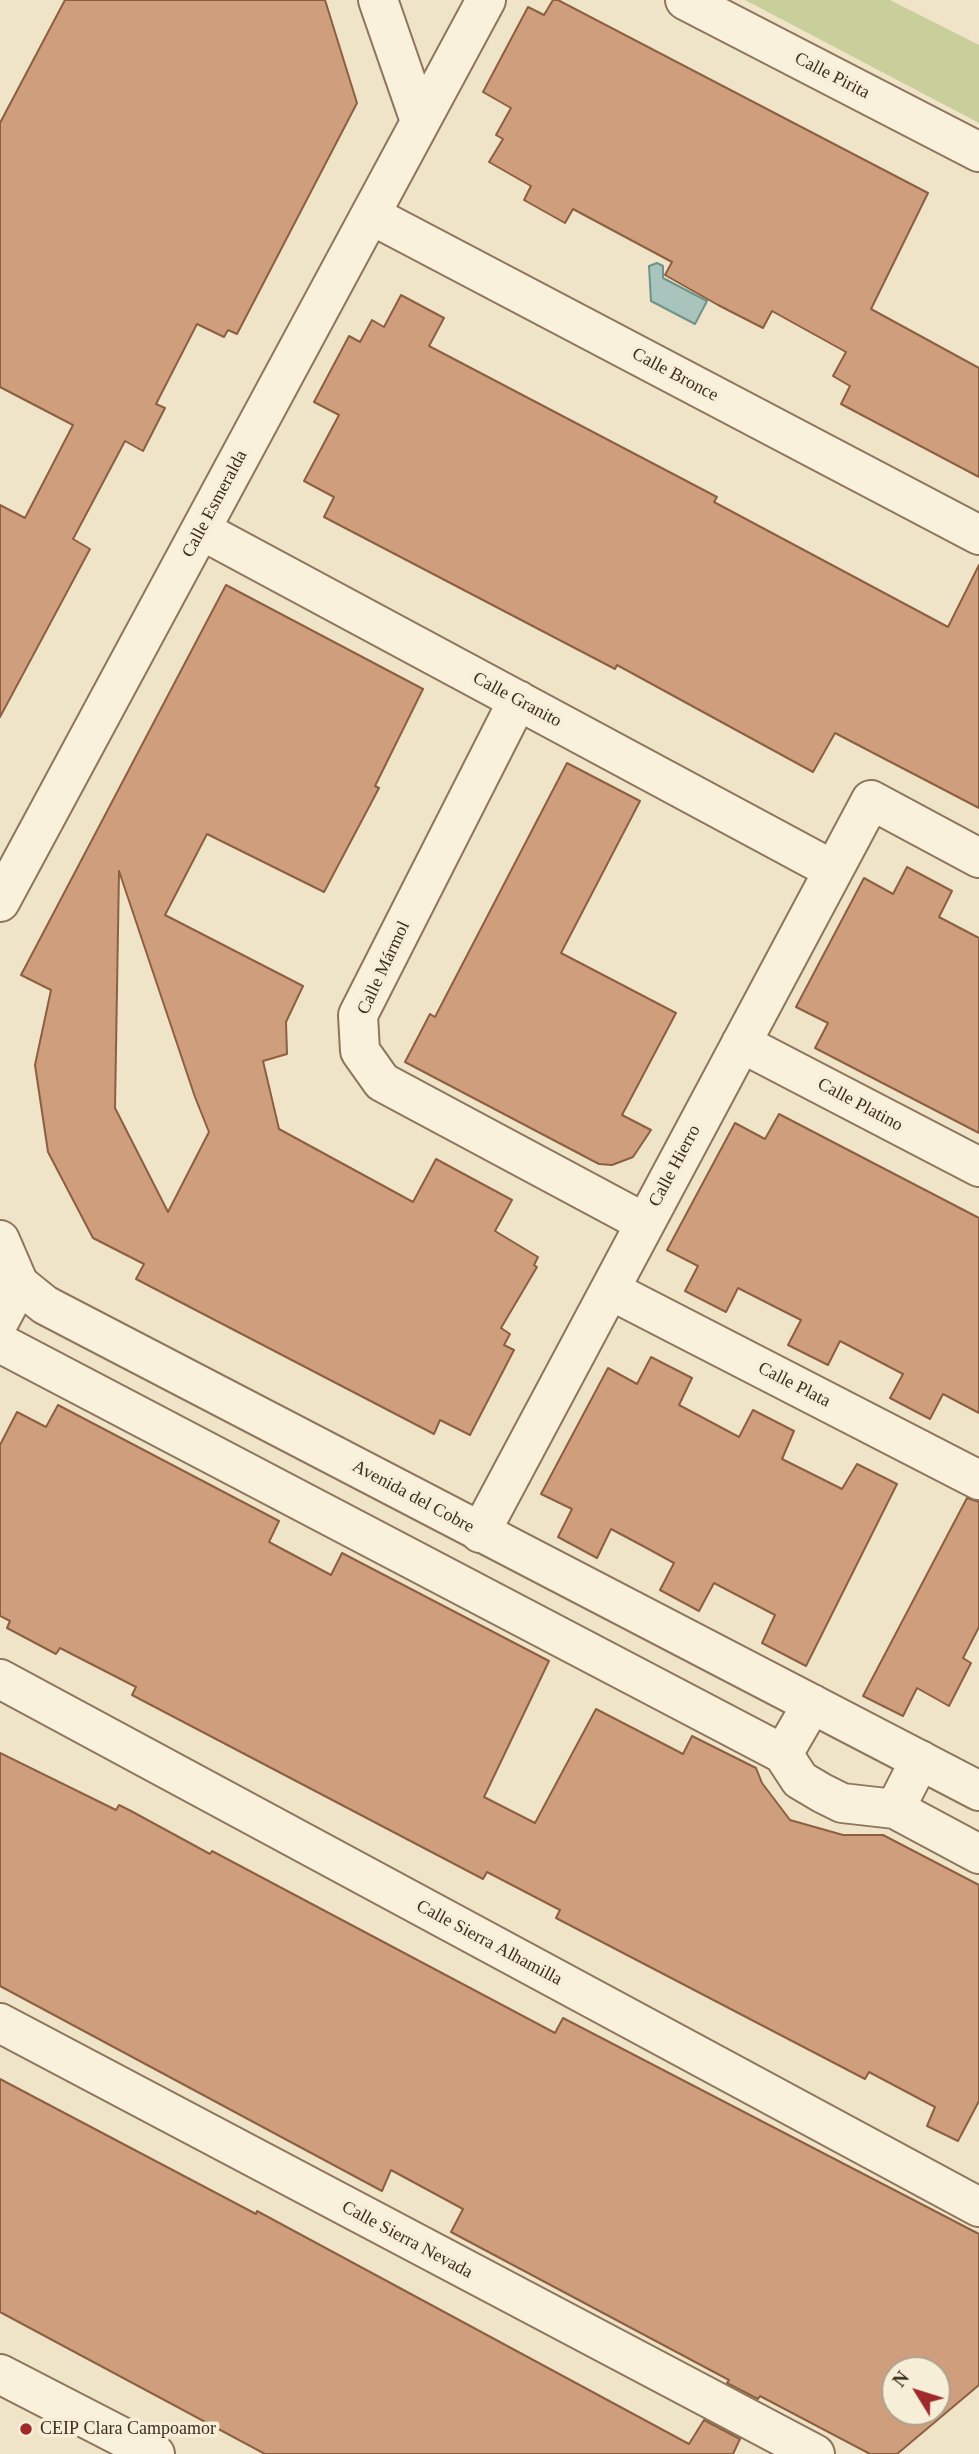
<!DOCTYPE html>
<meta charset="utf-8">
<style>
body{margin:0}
#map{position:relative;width:979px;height:2454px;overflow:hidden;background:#f0e4c8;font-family:"Times New Roman",serif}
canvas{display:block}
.north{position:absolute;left:881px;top:2356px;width:70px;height:70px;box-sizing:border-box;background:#f7eed8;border:2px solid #ada18e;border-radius:50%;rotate:308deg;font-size:19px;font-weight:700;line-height:28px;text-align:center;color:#3d2e20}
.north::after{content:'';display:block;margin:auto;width:24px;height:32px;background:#9e2a2b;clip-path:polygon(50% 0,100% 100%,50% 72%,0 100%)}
</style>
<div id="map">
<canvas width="979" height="2454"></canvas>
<div class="north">N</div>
</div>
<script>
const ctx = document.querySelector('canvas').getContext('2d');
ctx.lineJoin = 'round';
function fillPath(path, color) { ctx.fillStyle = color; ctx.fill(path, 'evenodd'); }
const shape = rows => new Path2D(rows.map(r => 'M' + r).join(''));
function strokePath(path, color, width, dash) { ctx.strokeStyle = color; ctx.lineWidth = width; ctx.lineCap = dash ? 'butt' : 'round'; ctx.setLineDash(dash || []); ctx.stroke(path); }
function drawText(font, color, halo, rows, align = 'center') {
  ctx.font = font + ' "Times New Roman",serif'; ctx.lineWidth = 7; ctx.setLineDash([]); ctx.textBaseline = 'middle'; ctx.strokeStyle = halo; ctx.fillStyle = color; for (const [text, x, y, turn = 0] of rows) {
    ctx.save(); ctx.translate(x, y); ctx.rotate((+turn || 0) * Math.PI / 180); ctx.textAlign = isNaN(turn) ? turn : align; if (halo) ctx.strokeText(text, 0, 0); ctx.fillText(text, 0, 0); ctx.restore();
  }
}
const green = shape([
 [745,0,890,0,979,45,979,123]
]);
const water = shape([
 [657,263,663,266,663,278,707,301,695,324,651,301,649,266,657,263]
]);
const building = shape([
 [65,0,325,0,357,103,237,334,228,330,224,337,197,324,156,404,165,408,143,451,125,441,73,539,90,549,0,717,0,505,25,518,73,425,0,387,0,123,65,0],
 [553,0,558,0,928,193,871,309,979,368,979,477,841,404,850,386,833,376,846,352,772,311,763,328,718,305,665,275,672,262,573,209,565,223,524,200,531,186,489,162,503,139,496,135,511,108,483,92,528,7,544,15,553,0],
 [401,295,444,318,429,346,717,497,714,502,948,627,979,565,979,808,835,733,813,772,617,665,615,669,324,517,334,497,304,481,339,415,314,402,349,336,360,342,372,320,384,327,401,295],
 [226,585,423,689,375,786,379,788,324,892,207,834,165,915,303,986,286,1022,287,1054,263,1061,279,1129,413,1202,436,1159,512,1200,495,1231,538,1257,534,1265,537,1267,501,1328,510,1334,504,1345,514,1350,470,1435,440,1420,434,1434,136,1279,144,1264,93,1238,48,1152,35,1065,51,990,21,975,226,585],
 [119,871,195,1097,209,1132,168,1212,115,1108,119,871],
 [567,763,640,801,561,953,676,1013,622,1115,651,1130,633,1157,612,1165,599,1164,405,1062,430,1014,435,1017,567,763],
 [907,867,952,891,939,917,979,938,979,1133,815,1048,828,1023,796,1007,864,878,893,894,907,867],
 [779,1114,979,1218,979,1413,943,1394,930,1419,890,1398,903,1374,840,1341,828,1365,788,1345,801,1320,738,1288,726,1312,685,1291,698,1266,667,1250,735,1123,765,1139,779,1114],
 [651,1357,692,1378,679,1405,739,1437,753,1410,794,1431,782,1459,842,1489,857,1464,897,1484,806,1666,762,1643,775,1615,714,1583,699,1611,660,1590,674,1563,643,1546,611,1529,597,1558,558,1537,572,1509,541,1494,608,1368,637,1384,651,1357],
 [58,1405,279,1521,269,1542,331,1575,342,1553,549,1661,484,1797,535,1823,596,1709,683,1754,692,1736,756,1768,762,1783,790,1820,843,1835,883,1835,979,1885,979,2101,958,2141,927,2126,935,2107,869,2072,865,2079,556,1918,560,1910,487,1872,483,1879,132,1695,136,1687,60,1648,56,1654,7,1628,10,1621,0,1616,0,1445,17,1412,46,1427,58,1405],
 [967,1498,979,1502,979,1627,963,1658,971,1663,949,1706,917,1688,903,1716,863,1696,967,1498],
 [0,1753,116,1810,119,1805,131,1811,210,1854,212,1851,555,2033,563,2018,979,2234,979,2385,897,2454,870,2454,760,2396,758,2399,727,2383,729,2380,451,2232,463,2209,391,2170,382,2191,0,1986,0,1753],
 [895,2370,937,2370,937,2412,895,2412,895,2370],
 [0,2079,256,2214,257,2211,689,2444,704,2420,740,2439,733,2454,265,2454,0,2312,0,2079]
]);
const minor = shape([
 [378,0,420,121],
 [685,0,979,152],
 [371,215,979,535],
 [201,530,833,870],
 [518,700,358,1015,360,1051,382,1082,645,1223],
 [0,902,486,0],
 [741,1043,979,1167],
 [0,1240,19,1284,0,1320],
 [610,1290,979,1480],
 [480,1533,871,800,979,858],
 [0,1679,979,2207],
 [783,1754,812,1704],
 [895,1809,920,1760],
 [0,2023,815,2454],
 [0,2374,155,2454]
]);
const tertiary = shape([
 [19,1284,45,1305,979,1791],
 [0,1343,783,1754,800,1780,822,1793,842,1803,895,1809,979,1854]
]);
const markers = [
 [26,2429,7,"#9e2a2b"]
];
const streetNames = [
 ["Calle Pirita",832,76,27],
 ["Calle Bronce",675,375,28],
 ["Calle Esmeralda",215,504,-62],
 ["Calle Granito",517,700,28],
 ["Calle Mármol",384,968,-65],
 ["Calle Platino",860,1105,28],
 ["Calle Hierro",675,1166,-62],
 ["Calle Plata",794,1385,27],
 ["Avenida del Cobre",413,1497,28],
 ["Calle Sierra Alhamilla",489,1943,28],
 ["Calle Sierra Nevada",407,2240,28]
];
const poiNames = [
 ["CEIP Clara Campoamor",40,2429]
];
fillPath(green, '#c9cf9b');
fillPath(water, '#a9c4bc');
strokePath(water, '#6f938a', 2);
fillPath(building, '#cf9f7d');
strokePath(building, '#8d5f41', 2);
strokePath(minor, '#8d765c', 42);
strokePath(tertiary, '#8d765c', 42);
strokePath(minor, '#faf1dc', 38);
strokePath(tertiary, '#faf1dc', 38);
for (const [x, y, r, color] of markers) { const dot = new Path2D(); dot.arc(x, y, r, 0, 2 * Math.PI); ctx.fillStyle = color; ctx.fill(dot); strokePath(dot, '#f7eed8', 2.5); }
drawText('18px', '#3d2e20', '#f7eed8', streetNames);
drawText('18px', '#3d2e20', '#f7eed8', poiNames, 'left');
</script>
